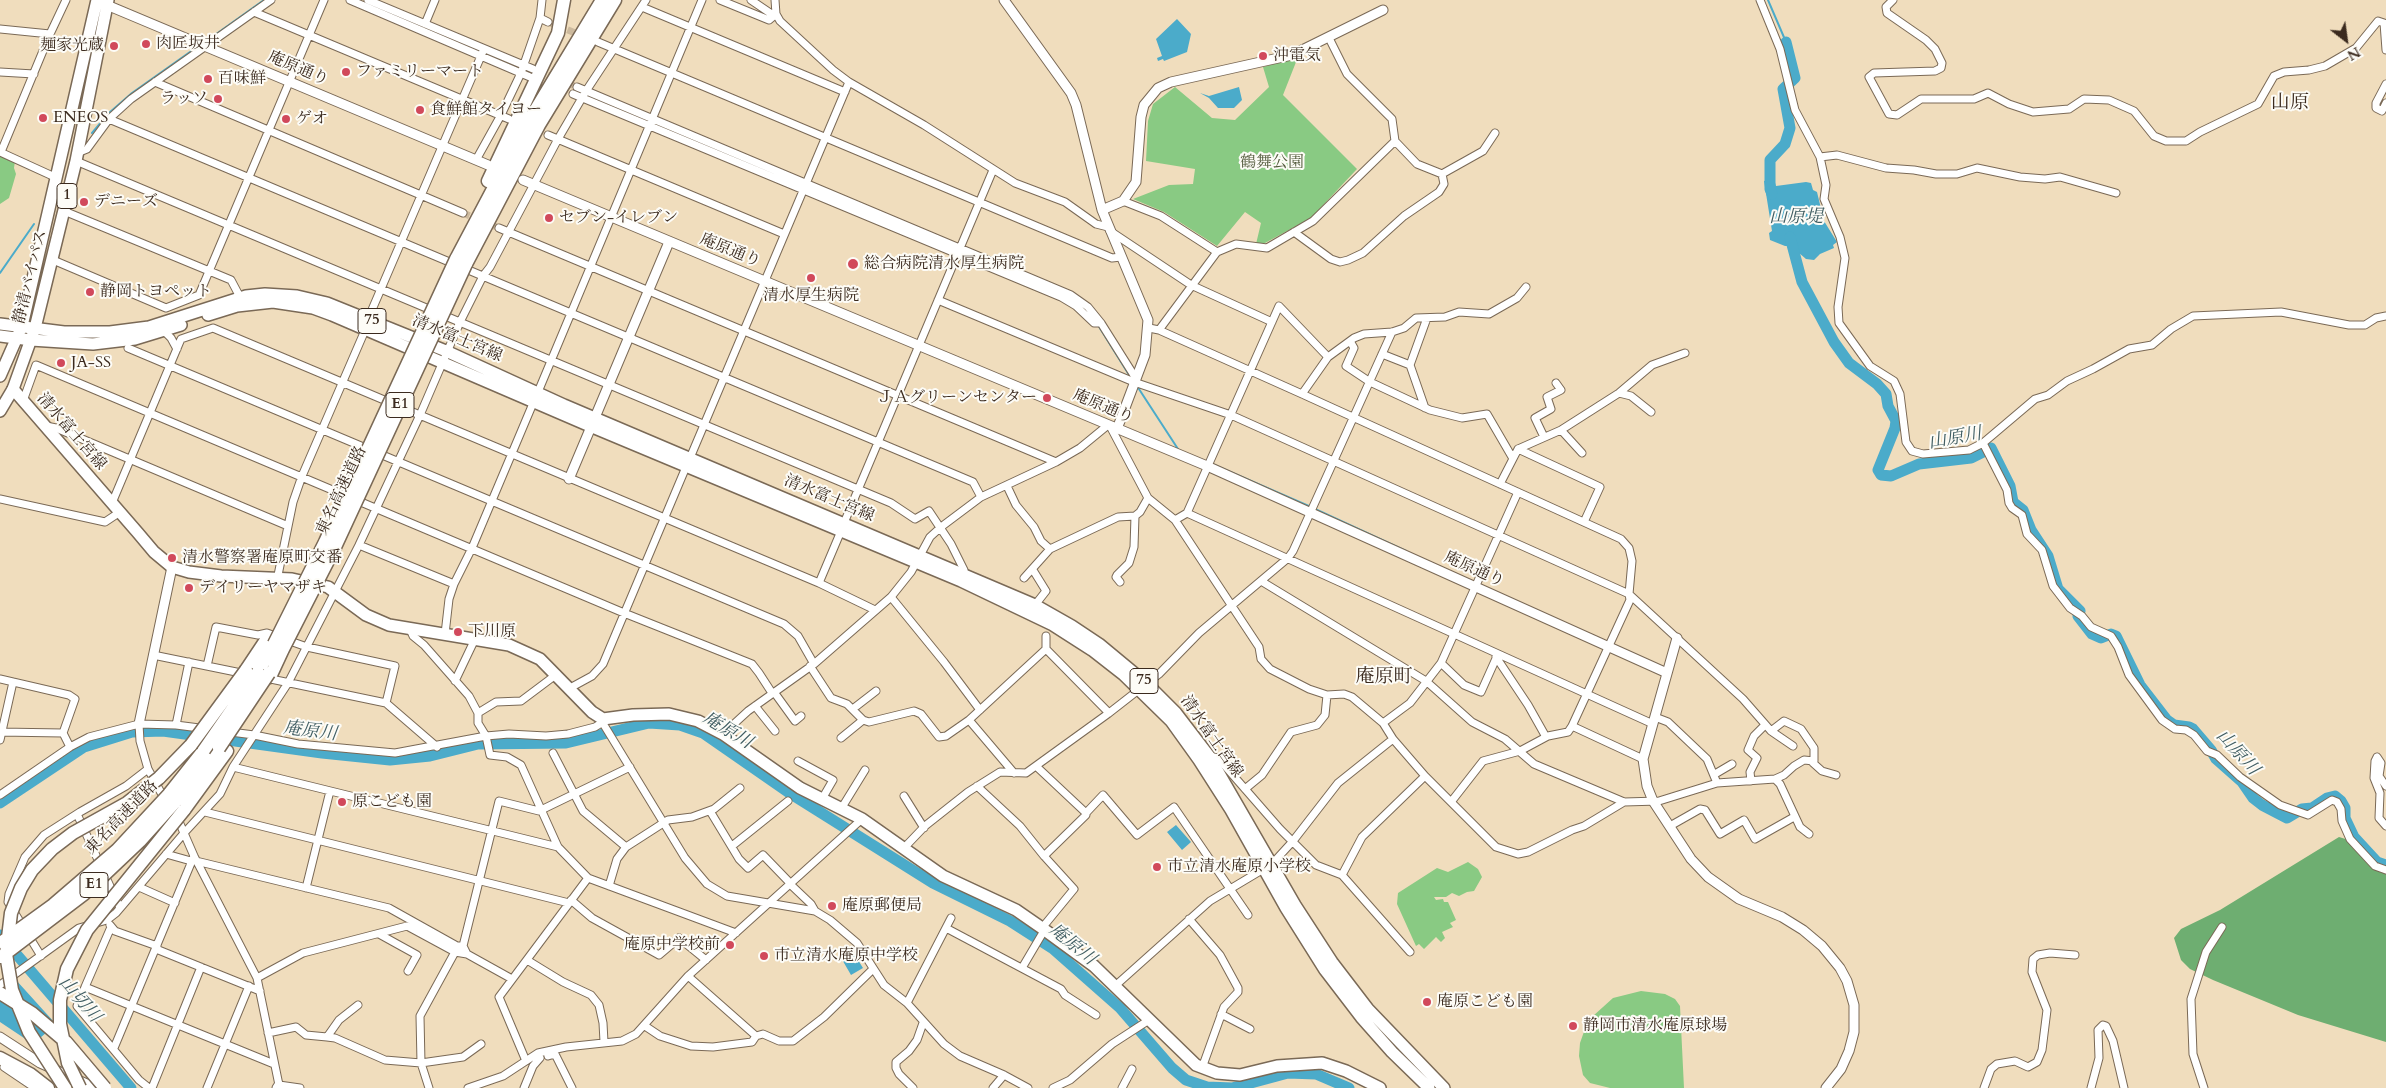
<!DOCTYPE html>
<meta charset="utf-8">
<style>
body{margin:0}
#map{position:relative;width:2386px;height:1088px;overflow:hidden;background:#f0ddbd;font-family:Cardo,serif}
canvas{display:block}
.north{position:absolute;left:2321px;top:15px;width:50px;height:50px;-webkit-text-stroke:4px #fdfcf7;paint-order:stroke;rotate:150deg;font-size:14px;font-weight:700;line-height:20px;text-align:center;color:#3b2a1e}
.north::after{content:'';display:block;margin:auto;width:18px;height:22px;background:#3b2a1e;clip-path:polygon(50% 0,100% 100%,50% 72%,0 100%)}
</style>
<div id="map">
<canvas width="2386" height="1088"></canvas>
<div class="north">N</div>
</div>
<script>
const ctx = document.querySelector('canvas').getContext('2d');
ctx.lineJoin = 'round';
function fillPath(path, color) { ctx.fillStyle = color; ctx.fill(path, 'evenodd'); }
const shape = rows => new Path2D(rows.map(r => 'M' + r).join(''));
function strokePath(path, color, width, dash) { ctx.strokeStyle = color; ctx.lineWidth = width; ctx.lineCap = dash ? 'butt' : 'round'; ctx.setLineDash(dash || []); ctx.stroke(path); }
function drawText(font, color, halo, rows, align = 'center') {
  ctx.font = font + ' Cardo,"Noto Serif JP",serif'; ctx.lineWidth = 4; ctx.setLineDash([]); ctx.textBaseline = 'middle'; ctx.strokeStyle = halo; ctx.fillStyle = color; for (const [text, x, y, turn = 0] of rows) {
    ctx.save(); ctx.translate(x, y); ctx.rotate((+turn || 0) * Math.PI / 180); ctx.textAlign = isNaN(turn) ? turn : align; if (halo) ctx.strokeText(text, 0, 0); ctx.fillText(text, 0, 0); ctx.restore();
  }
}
const green = shape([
 [1298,57,1283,95,1357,169,1311,218,1265,243,1256,244,1261,223,1245,212,1217,246,1164,212,1133,199,1169,185,1193,184,1195,169,1146,161,1148,121,1153,104,1175,87,1212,118,1235,120,1269,87,1263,67],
 [0,156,15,161,14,168,16,174,9,198,0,204],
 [1468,862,1478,869,1482,877,1474,891,1467,892,1459,896,1452,893,1446,897,1434,897,1436,900,1443,899,1444,902,1448,902,1456,920,1450,923,1453,927,1442,932,1445,938,1441,942,1436,937,1424,949,1419,944,1416,946,1397,904,1398,893,1437,868,1448,872],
 [1641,991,1665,994,1675,999,1680,1006,1684,1088,1610,1088,1590,1083,1583,1075,1579,1056,1580,1043,1586,1026,1593,1016,1613,998]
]);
const forest = shape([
 [2339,837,2352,841,2386,863,2386,1042,2298,1015,2213,980,2190,969,2181,960,2174,938,2181,929,2220,910]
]);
const water = shape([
 [1177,19,1191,34,1187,52,1164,61,1163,59,1158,61,1157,58,1162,56,1156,39],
 [1239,87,1242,100,1234,108,1218,108,1209,98,1200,93,1209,96],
 [1774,179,1776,186,1806,182,1811,183,1813,190,1817,192,1824,221,1837,242,1833,245,1834,248,1820,254,1814,260,1806,259,1791,246,1785,246,1770,240,1769,233,1772,231,1764,181],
 [1176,825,1191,842,1182,850,1167,832],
 [851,949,863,968,851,975,840,956],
 [16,980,54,1022,54,1026,33,1044,0,1022,0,992]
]);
const stream = shape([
 [1768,0,1786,42],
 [384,11,481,52],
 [205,42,264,0],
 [485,54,518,68],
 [576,91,583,94],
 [587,95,721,152],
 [92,133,109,113,132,93,197,47],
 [0,273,34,224],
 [1098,325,1131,378],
 [1137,386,1178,449],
 [1212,464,1311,507],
 [1315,509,1406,551]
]);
const river = shape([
 [1772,194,1770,189,1770,160,1785,144,1790,128,1783,89,1795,78,1786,42],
 [1790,237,1802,282,1834,342,1849,363,1877,384,1886,394,1888,406,1896,421,1895,428,1878,470,1881,475,1891,476,1919,464,1971,458,1991,448,2010,486,2013,502,2023,510,2031,530,2048,556,2058,589,2080,611,2078,616,2092,634,2101,638,2111,634,2116,636,2140,685,2167,720,2174,725,2189,727,2193,729,2211,750,2216,759,2242,782,2253,798,2262,805,2287,818,2302,809,2312,808,2327,798,2335,796,2341,801,2345,808,2345,818,2354,837,2377,862,2386,865],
 [0,803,84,747,132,732,163,731,322,753,390,760,430,756,478,744,566,743,649,723,680,725,703,733,788,792,933,883,1010,921,1052,948,1120,1008,1172,1068,1186,1080,1207,1087,1232,1088,1288,1073,1316,1074,1349,1088],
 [0,935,131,1088]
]);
const minorTunnel = shape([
 [548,22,583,36],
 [538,71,577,87],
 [463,213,499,228]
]);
const minor = shape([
 [350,0,530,77],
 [368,0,533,69],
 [720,0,769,20,776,14],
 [751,0,773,15],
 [775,0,776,14,780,21,833,70,849,82,924,125,1015,183,1065,202,1096,224,1108,227],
 [1760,0,1780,49,1795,110,1820,157,1826,185,1824,199,1840,237,1845,258,1838,307,1839,323,1870,366,1894,381,1900,394,1906,442,1912,451,1923,454,1969,450,1983,443,2035,399,2048,395,2067,381,2093,369,2129,349,2152,345,2171,329,2193,316,2281,312,2349,325,2365,325,2376,318,2386,316],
 [1893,0,1886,7,1887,13,1926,40,1935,49,1942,63,1941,68,1935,71,1874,73,1869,77,1889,114,1897,115,1921,99,1974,99,1988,93,2009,104,2033,112,2069,109,2084,99,2109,100,2134,111,2154,136,2166,141,2186,141,2200,132,2258,104,2274,76,2284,72,2309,70,2325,66,2356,48,2378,21,2384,23,2386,50],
 [642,7,845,92],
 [254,12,509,119],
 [540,18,548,22],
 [425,24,435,0],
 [0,29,50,34],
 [598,42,1112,258,1121,257],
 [0,72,34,74],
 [155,82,463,213],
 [2386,84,2376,103,2376,108,2382,111,2386,103],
 [577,87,1071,295,1088,307,1101,323,1135,377],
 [573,94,1061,297,1076,306,1094,323,1101,323],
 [109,119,973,482,981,497],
 [548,135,784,234],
 [1395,141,1417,164,1442,174],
 [0,152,57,178],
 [1,152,50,34,66,0],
 [77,153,87,149,109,119,131,99,271,0],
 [1820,157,1837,155,1886,168,1914,170,1936,174,1957,174,1977,168,2020,177,2045,179,2060,177,2116,193],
 [476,160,501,115,521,73,540,18,542,0],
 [76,161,891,503,915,519,929,511,951,544,964,570,964,574],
 [1123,201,1161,216,1217,252],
 [64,211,231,280,240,297],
 [499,228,1056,462],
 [1110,231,1191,285,1272,322],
 [1294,232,1331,259,1340,262,1348,260,1363,253,1404,216,1439,192,1444,184,1442,174,1483,151,1495,133],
 [53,260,166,308,199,295,324,0],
 [938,300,1134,382,1231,415,1629,594,1630,600,1572,726,1643,759],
 [368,319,484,49],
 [1149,328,1159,330,1302,394,1621,539,1629,548,1632,561,1629,594,1743,699,1771,731,1784,721,1801,729,1814,748,1814,761],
 [1159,330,1217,252,1236,244,1267,248,1313,221,1395,141,1392,119,1347,74,1329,38],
 [164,331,171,338,177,349],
 [1350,341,1354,348,1346,366,1370,382,1430,410,1462,418,1487,414,1512,457],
 [128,348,784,624,798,636,814,664],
 [1382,354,1410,365],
 [538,392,702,0],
 [1619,393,1631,396,1651,412],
 [1302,394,1328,357,1354,338,1364,334,1392,332,1404,328,1416,318,1445,317,1459,312,1489,314,1517,298,1526,287],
 [23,401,36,365,624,613,752,664,759,673,772,693],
 [1425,408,1410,365,1427,318],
 [46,426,56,428,288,526],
 [1110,426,1148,498,1175,520,1259,647,1261,659,1270,669,1309,689,1327,695,1344,694,1352,697,1383,723,1393,739,1425,776,1496,847,1518,854,1528,852,1572,830,1584,826,1624,802],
 [1561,430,1619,393,1652,365,1685,353],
 [1544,437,1535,418,1551,409,1547,397,1561,390,1556,383],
 [1983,443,2007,490,2009,503,2012,508,2022,515,2027,534,2042,550,2053,586,2070,608,2082,616,2091,627,2111,636,2118,647,2129,675,2162,720,2175,729,2186,730,2194,735,2207,751,2217,755,2240,777,2280,805,2308,815,2332,800,2337,802,2341,809,2342,821,2350,839,2375,866,2386,870],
 [1518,449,1600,487,1584,522],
 [690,458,849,82],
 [1500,484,1518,449,1561,430,1582,453],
 [1007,486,1016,505,1034,527,1041,541,1050,549,1118,517,1135,516,1140,512,1148,498],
 [0,499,105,522,120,512],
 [112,503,181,339,213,328,819,583,875,610],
 [1187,513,1653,724],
 [1175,520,1187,513,1279,306,1328,357],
 [844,523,993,170],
 [359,545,454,584],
 [1033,570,1046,591,1035,605],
 [1024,578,1050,549],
 [277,580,293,502,302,476,366,328],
 [1261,581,1426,681,1472,722,1505,739,1534,764,1624,802,1659,801,1717,783,1775,779,1780,784,1800,827,1809,834],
 [1120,582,1116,577,1117,575,1129,563,1134,547,1135,516],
 [819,583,841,531],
 [891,597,944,662,980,710],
 [410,629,413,636,424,645,469,696,478,713,478,723,486,736,490,755,507,757,521,765,558,847,588,878,736,933],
 [445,634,449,599,454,584,472,548,534,401],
 [1046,636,1046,649,1109,713],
 [153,655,246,674],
 [1496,657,1528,705,1546,737],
 [1441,663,1464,685,1481,692,1498,654],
 [207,666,216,627,258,635,267,633,307,647,395,666,386,703],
 [810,666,831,698,847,704,863,720,869,722,914,711,921,714,939,737,946,736,969,720,1014,773],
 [266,678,386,703,437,747],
 [0,679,69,695,75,699,63,733,70,747],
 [455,681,475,639],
 [570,688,592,676,603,664,686,467],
 [774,692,795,721,801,716],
 [755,706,775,731],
 [854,708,876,691],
 [478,713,496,702,521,701,557,674],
 [1655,717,1668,722,1707,759,1717,783],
 [603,719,604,725,685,858,707,884,727,896,815,911,830,920,857,943,884,985,907,1003,944,1044,960,1056,1004,1075,1028,1088],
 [969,720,1046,649],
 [1383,723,1410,703,1441,663,1518,492],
 [139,724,140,741,148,769,165,800],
 [176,725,189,662],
 [1771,731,1793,746],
 [0,732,63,733],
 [723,734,748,711,814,664,891,597,911,572,930,537,941,527,981,497,1056,462,1080,448,1108,425],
 [841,738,863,720],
 [0,740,13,682],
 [553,753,583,811,626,847],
 [1209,756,1218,758,1280,829,1316,865,1342,875,1410,952],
 [798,761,833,780,822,799],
 [233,767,558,847],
 [1037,767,1086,813,1103,795,1137,835,1174,807,1248,915],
 [1715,774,1732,764],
 [1775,779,1784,775,1794,766,1804,760,1814,761,1812,762,1822,771,1836,775],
 [1751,781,1750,772,1757,758,1748,750,1754,736,1764,726],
 [977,786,1020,826,1044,856],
 [2386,786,2379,776,2381,763,2377,757,2375,761,2374,778,2380,793,2379,818,2386,826],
 [1245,789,1262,775,1291,732,1317,725,1325,715,1327,695],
 [0,795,70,747,89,737,139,724,176,725,254,735,298,744,395,753,486,736,509,734,546,736,568,734,595,727,603,722],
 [904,796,924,828],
 [1451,802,1483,761,1520,751,1548,736,1568,732,1572,726],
 [841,809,865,770],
 [710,811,739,859,748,868,763,855,791,884],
 [205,812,569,903],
 [77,814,120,908],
 [177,817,194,856,257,978,279,1085,300,1088],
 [1670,826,1700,809,1705,810,1720,834,1744,820,1755,839,1794,817],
 [732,846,788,801],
 [903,849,925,826,968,792,1000,772,1026,773,1109,713,1159,674,1199,633,1288,558,1293,551,1392,332],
 [166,854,191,861],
 [196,861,389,908,457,946,463,946],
 [1342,875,1362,837,1425,776],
 [790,884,811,904,815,911],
 [609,886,617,859,626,847,668,820,692,817,714,809,740,788],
 [139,887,175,903],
 [306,888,330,791],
 [571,900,592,918,659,955,679,938,706,960],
 [1189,919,1220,955,1238,988,1238,992,1224,1007,1202,1068],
 [110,925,115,931,157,946],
 [946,928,1061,989,1065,995,1096,1015],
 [1042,928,1074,889,1044,856,1086,815,1086,813],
 [379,934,417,955,408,971],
 [156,949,260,991],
 [467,954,463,946,499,801,539,811,630,767],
 [41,956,8,902,9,894,25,857,44,835,80,812,126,786,148,769],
 [527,960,563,982,591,995,599,1005,603,1023,604,1042],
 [1022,968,1045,929],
 [688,976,756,1036],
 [257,978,303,953,407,926,455,952,467,954,512,979],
 [0,985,79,928,107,920,116,913,185,832,220,794,233,767,288,683,359,545,420,415,460,322,483,276,490,267,558,139,586,91,646,0],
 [1115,986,1210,901,1272,864,1293,841,1338,783,1393,739],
 [85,987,111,927],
 [907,1003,951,918],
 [1221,1014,1250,1029],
 [645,1026,660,1036,691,1046,713,1047,752,1042,756,1036,763,1034,779,1041,793,1041,824,1017,873,969],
 [268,1033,296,1027,306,1035,327,1037,339,1020,358,1005],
 [327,1037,335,1038,385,1060,421,1063,463,1057,481,1044],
 [114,1048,194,856],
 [548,1056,555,1054,572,1088],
 [526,1061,499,997,588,878],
 [4,1067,35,1088],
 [149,1088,139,1080,77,1006,85,987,274,1064],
 [152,1088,201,967],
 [207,1088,249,986],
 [429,1088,421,1063,420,1016,455,952],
 [468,1088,503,1076,538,1053,566,1047,622,1041,636,1034,688,976,862,819],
 [524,1088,533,1066,540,1058],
 [913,1088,899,1074,896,1068,896,1062,909,1051,917,1040,923,1023],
 [993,1088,1004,1075],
 [1053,1088,1070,1080,1112,1044,1149,1020],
 [1122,1088,1132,1069],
 [1984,1088,1991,1069,1997,1064,2015,1061,2028,1067,2037,1062,2042,1050,2047,1010,2032,972,2033,959,2038,955,2050,953,2075,955],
 [2091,1088,2099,1058,2098,1030,2103,1025,2106,1026,2113,1041,2124,1088],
 [2204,1088,2193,1054,2191,999,2206,952,2222,927]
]);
const tertiary = shape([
 [1004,0,1071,93,1076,105,1102,210,1148,320,1145,355,1117,429],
 [102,3,488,165],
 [523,180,1207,466,1667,673],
 [1102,210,1123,201,1136,182,1141,117,1144,105,1158,88,1171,82,1292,55,1383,10],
 [569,479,669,242],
 [1677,638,1643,759,1647,786,1653,801,1691,859,1708,877,1739,899,1782,917,1803,930,1822,946,1840,968,1847,981,1854,1005,1854,1032,1849,1051,1841,1069,1826,1088],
 [139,724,172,567],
 [0,1037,40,1063,96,1088],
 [277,1088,279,1085]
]);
const primary = shape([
 [208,315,237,306,273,302,313,308,332,315,590,426,961,581,1053,625,1092,650,1124,675,1171,721,1199,760,1231,810,1286,908,1325,970,1361,1017,1392,1052,1429,1088],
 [0,324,64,332,110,332,149,327,246,296,265,294,297,296,327,303,446,351,564,405,1035,605,1072,626,1099,644,1146,683,1176,713,1209,756,1295,905,1332,962,1368,1009,1444,1088],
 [0,336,31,340,93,344,135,339,181,325],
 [13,389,138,533,154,552,172,567,189,572,221,576,292,579,328,587,366,615,389,625,509,645,540,659,592,712,603,719,633,715,669,714,698,721,723,734,800,788,862,819,943,876,1016,910,1042,928,1094,966,1196,1065,1217,1073,1240,1075,1277,1066,1322,1063,1346,1071,1380,1088]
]);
const trunk = shape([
 [0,376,22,326,97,0],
 [0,411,13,389,35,328,76,161,108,0]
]);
const motorway = shape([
 [488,181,558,33,564,0],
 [456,259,530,119,602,0],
 [466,264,539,125,615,0],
 [246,670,266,640],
 [258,672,274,644],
 [270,677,283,649],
 [159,778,191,745],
 [169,794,204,750],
 [176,801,217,750],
 [184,810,227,751],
 [0,1058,30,1074,48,1088]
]);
const motorwayBridge = shape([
 [274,644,325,542,456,259],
 [283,649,335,547,466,264],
 [191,745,246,670],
 [219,748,269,673],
 [204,750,258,672],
 [2,942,53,905,117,850,169,794],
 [1,957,84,894,140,841,176,801],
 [0,993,32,1013,66,1042,105,1088],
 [65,1088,29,1032,12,990,6,954,11,913,21,888,32,870,52,849,73,833,127,803,159,778],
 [80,1088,68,1063,60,1024,60,1000,67,969,87,930,184,810]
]);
const markers = [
 [146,44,5,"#d1495b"],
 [114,46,5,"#d1495b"],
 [1263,56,5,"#d1495b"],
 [346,72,5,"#d1495b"],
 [208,79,5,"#d1495b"],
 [218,99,5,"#d1495b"],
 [420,110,5,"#d1495b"],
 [43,118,5,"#d1495b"],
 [286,119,5,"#d1495b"],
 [84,202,5,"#d1495b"],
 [549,218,5,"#d1495b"],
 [853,264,6,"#d1495b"],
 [811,278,5,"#d1495b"],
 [90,292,5,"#d1495b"],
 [61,363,5,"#d1495b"],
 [1047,398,5,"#d1495b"],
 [172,558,5,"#d1495b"],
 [189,588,5,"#d1495b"],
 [458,632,5,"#d1495b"],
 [342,802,5,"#d1495b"],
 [1157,867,5,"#d1495b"],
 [832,906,5,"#d1495b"],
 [730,945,5,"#d1495b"],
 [764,956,5,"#d1495b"],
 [1427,1002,5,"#d1495b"],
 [1573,1026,5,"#d1495b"]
];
const shields = [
 [67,196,20],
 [372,321,28],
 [400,405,28],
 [1144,681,28],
 [94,885,28]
];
const shieldNames = [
 ["1",67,196],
 ["75",372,321],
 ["E1",400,405],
 ["75",1144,681],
 ["E1",94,885]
];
const poiNames = [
 ["肉匠坂井",156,44],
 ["麺家光蔵",104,46,"right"],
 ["沖電気",1273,56],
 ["ファミリーマート",356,72],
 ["百味鮮",218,79],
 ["ラッソ",208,99,"right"],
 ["食鮮館タイヨー",430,110],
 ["ENEOS",53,118],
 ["ゲオ",296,119],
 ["デニーズ",94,202],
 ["セブン-イレブン",559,218],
 ["総合病院清水厚生病院",864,264],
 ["静岡トヨペット",100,292],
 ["清水厚生病院",811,296,"center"],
 ["JA-SS",71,363],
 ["ＪＡグリーンセンター",1037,398,"right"],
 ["清水警察署庵原町交番",182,558],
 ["デイリーヤマザキ",199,588],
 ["下川原",468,632],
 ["原こども園",352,802],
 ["市立清水庵原小学校",1167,867],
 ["庵原郵便局",842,906],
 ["庵原中学校前",720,945,"right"],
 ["市立清水庵原中学校",774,956],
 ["庵原こども園",1437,1002],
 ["静岡市清水庵原球場",1583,1026]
];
const streetNames = [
 ["庵原通り",298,69,23],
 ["庵原通り",730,251,22],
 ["静清バイパス",31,277,-76],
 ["清水富士宮線",457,339,23],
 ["庵原通り",1103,407,23],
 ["清水富士宮線",71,432,49],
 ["東名高速道路",342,491,-65],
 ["清水富士宮線",829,499,23],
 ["庵原通り",1474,570,24],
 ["清水富士宮線",1211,737,55],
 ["東名高速道路",122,818,-46]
];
const parkNames = [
 ["鶴舞公園",1272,163]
];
const waterNames = [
 ["山原堤",1796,218],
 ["山原川",1955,439,-10],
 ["庵原川",727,731,31],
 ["庵原川",310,732,7],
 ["山原川",2237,753,48],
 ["庵原川",1072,945,39],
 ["山切川",79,1000,49]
];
const quarterNames = [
 ["山原",2290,104],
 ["庵原町",1384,678]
];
fillPath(green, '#89ca83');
fillPath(forest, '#6eae71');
fillPath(water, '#4babca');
strokePath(stream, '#4babca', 2);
strokePath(river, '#4babca', 11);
strokePath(minorTunnel, '#ccb99d', 7, [7, 3.5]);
strokePath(minor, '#7a6956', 9);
strokePath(tertiary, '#7a6956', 11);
strokePath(primary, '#7a6956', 14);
strokePath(trunk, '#7a6956', 14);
strokePath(motorway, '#7a6956', 15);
strokePath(minor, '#fff', 7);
strokePath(tertiary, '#fff', 9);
strokePath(primary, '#fff', 11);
strokePath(trunk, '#fff', 11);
strokePath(motorway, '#fff', 12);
strokePath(motorwayBridge, '#7a6956', 15, []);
strokePath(motorwayBridge, '#fff', 12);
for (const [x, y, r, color] of markers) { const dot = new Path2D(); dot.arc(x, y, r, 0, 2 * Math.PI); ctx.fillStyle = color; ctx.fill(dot); strokePath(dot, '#fdfcf7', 2); }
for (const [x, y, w] of shields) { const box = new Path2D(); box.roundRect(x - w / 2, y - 12.5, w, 25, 4); ctx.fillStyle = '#fdfcf7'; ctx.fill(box); strokePath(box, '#3b2a1e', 1); }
drawText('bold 15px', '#3b2a1e', null, shieldNames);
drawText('16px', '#3b2a1e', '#fdfcf7', poiNames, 'left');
drawText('16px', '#3b2a1e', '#fdfcf7', streetNames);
drawText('16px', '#525a3c', '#fdfcf7', parkNames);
drawText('italic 18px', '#415e63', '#fdfcf7', waterNames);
drawText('19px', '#3b2a1e', '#fdfcf7', quarterNames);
</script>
